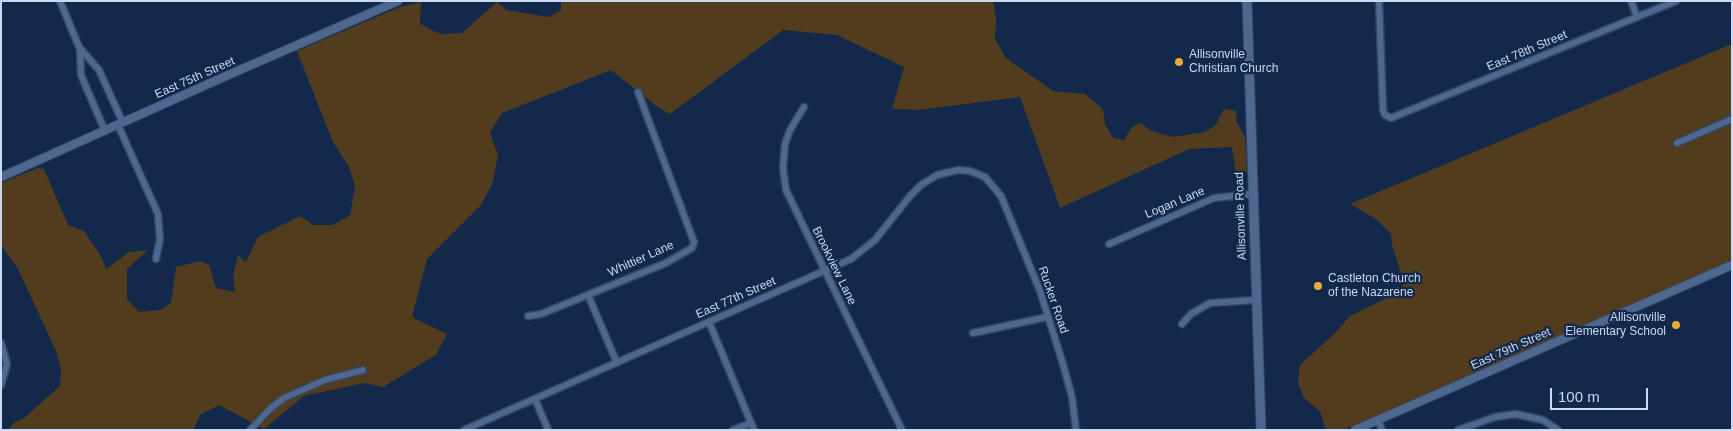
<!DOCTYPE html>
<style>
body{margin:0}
#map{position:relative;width:1733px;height:431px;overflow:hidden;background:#12294c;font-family:Arial,sans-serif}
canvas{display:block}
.frame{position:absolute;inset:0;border:2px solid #cad9f0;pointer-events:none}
.scale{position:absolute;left:1550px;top:388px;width:98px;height:22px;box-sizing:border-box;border:2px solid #cad9f0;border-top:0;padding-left:6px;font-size:15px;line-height:18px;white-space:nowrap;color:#cad9f0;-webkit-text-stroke:4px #12294c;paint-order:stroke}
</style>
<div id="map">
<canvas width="1733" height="431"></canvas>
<div class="frame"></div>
<div class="scale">100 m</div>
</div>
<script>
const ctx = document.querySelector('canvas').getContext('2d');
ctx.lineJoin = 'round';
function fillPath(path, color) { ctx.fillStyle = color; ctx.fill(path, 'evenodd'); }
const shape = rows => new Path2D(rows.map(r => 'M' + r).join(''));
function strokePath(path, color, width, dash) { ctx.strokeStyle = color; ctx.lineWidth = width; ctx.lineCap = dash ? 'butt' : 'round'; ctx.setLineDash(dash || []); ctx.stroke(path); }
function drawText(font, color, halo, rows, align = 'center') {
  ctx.font = font + ' Arial,sans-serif'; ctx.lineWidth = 4.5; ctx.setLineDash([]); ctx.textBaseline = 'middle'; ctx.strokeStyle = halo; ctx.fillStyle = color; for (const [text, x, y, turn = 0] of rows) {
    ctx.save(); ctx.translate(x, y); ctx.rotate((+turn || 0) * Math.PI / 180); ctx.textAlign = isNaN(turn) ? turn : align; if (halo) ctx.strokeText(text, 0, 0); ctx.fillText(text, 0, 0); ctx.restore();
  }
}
const green = shape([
 [561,1,993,1,996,19,995,39,1006,58,1053,91,1085,94,1103,109,1105,124,1113,138,1124,140,1131,128,1140,123,1152,131,1172,137,1205,132,1215,126,1224,109,1237,111,1236,121,1245,137,1247,171,1236,175,1232,147,1189,149,1060,208,1020,97,919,110,892,109,904,67,837,35,783,30,670,114,658,107,611,70,502,113,490,133,498,155,493,182,481,205,427,259,412,317,447,334,436,355,383,387,364,383,304,396,264,429,219,405,200,415,193,430,8,430,15,422,23,419,60,386,61,369,56,351,18,269,1,245,1,183,38,168,44,169,68,225,84,231,101,256,106,269,129,252,148,250,127,269,127,299,139,312,160,310,171,303,176,267,200,261,209,265,216,288,235,292,233,276,238,255,246,262,258,237,300,216,313,225,333,225,350,215,355,186,349,167,333,142,297,51,400,7,421,2,420,24,440,34,462,33,497,2,506,10,549,17,561,10],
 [1732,44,1732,263,1343,430,1326,430,1320,411,1304,398,1298,382,1300,365,1336,332,1350,316,1397,293,1404,283,1392,245,1391,234,1376,219,1350,204]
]);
const minor = shape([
 [60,1,79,47,99,70,123,123],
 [1379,1,1383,110,1385,115,1391,118,1676,1],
 [1631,1,1637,17],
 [80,49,81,75,105,131],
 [804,107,790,130,785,144,783,168,786,190,902,430],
 [118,125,158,214,160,239,156,259],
 [1677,143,1732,119],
 [1109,244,1214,198,1253,194],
 [588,295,617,363],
 [528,316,541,314,666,263,692,248,694,242,691,234,638,92],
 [709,322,754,430],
 [1182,324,1191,314,1210,303,1256,300],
 [973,333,1047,317],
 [1,343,7,364,1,385],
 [535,399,548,430],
 [1378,420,1382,430],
 [250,430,271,408,284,398,325,380,363,370],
 [464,430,851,259,875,240,910,196,921,185,937,175,958,170,970,171,985,177,1001,196,1040,291,1063,364,1072,397,1076,430],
 [733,430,751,423],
 [1458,430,1495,417,1516,414,1543,420,1558,430]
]);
const tertiary = shape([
 [1,177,226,76,398,1],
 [1355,430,1732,265]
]);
const secondary = shape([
 [1247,1,1261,430]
]);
const markers = [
 [1179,62,5,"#e9aa38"],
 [1318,286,5,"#e9aa38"],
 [1676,325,5,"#e9aa38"]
];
const streetNames = [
 ["East 78th Street",1527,51,-23],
 ["East 75th Street",195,78,-24],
 ["Logan Lane",1175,203,-23],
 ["Allisonville Road",1241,216,-92],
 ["Whittier Lane",641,259,-24],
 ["Brookview Lane",834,266,64],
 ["East 77th Street",736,298,-24],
 ["Rucker Road",1053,300,71],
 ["East 79th Street",1511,349,-24]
];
const poiNames = [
 ["Allisonville",1189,55],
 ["Christian Church",1189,69],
 ["Castleton Church",1328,279],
 ["of the Nazarene",1328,293],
 ["Allisonville",1666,318,"right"],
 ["Elementary School",1666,332,"right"]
];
fillPath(green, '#513d1e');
strokePath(minor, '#354462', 9);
strokePath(tertiary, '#354462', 10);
strokePath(secondary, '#354462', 11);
strokePath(minor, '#4d678e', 6);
strokePath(tertiary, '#4d678e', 8);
strokePath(secondary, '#4d678e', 9);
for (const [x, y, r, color] of markers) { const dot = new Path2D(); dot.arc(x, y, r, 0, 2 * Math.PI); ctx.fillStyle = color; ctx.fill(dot); strokePath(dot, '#12294c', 2); }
drawText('12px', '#cad9f0', '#12294c', streetNames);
drawText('12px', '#cad9f0', '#12294c', poiNames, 'left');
</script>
